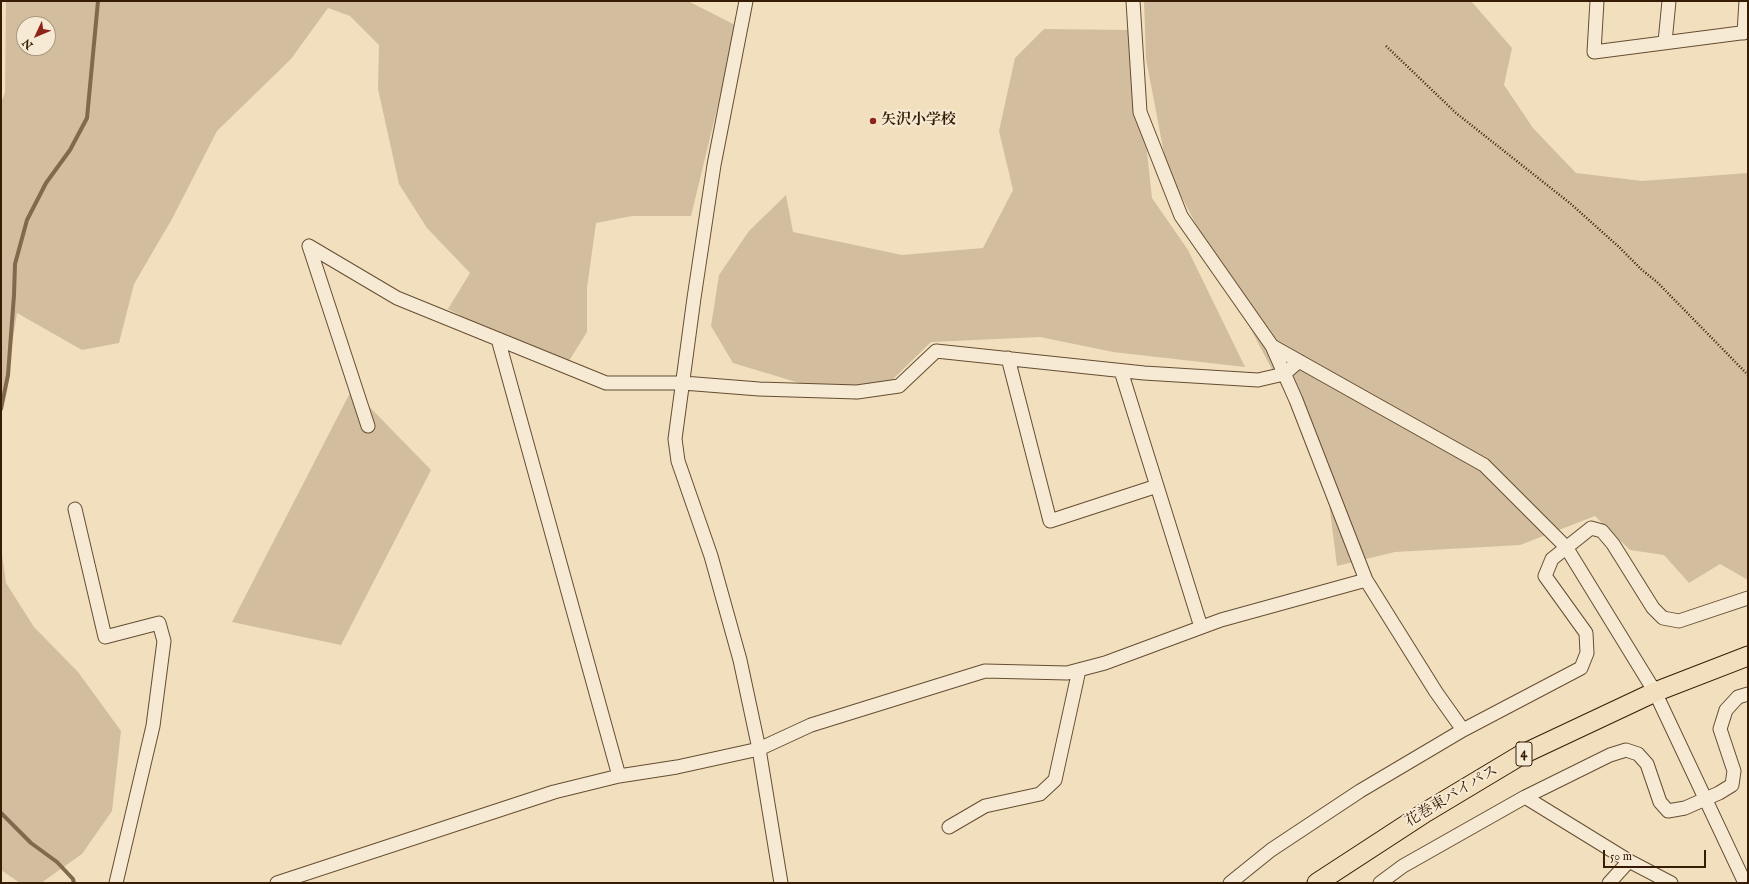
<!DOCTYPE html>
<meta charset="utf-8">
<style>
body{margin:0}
#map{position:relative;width:1749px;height:884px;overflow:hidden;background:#f2dfbd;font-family:"IM FELL English",serif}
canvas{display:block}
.frame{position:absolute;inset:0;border:2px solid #361c04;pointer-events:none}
.north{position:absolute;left:16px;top:16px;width:40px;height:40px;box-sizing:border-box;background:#f7ead4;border:1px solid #aa9881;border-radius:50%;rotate:226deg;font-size:11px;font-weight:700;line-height:16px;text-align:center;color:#361c04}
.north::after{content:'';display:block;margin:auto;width:14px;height:18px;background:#8f2418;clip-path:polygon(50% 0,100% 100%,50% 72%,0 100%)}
.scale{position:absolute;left:1603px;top:850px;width:103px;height:18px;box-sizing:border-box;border:2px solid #361c04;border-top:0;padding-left:5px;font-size:12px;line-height:14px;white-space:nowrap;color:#361c04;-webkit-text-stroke:3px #f7ead4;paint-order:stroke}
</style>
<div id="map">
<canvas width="1749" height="884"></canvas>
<div class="frame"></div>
<div class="north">N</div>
<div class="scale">50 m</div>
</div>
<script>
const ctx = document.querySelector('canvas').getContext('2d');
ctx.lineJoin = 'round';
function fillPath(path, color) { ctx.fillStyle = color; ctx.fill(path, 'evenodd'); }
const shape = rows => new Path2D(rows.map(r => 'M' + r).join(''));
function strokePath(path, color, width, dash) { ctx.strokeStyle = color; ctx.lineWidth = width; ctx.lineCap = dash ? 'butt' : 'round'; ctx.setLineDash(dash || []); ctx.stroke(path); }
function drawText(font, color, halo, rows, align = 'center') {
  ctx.font = font + ' "IM FELL English","Noto Serif JP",serif'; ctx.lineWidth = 4; ctx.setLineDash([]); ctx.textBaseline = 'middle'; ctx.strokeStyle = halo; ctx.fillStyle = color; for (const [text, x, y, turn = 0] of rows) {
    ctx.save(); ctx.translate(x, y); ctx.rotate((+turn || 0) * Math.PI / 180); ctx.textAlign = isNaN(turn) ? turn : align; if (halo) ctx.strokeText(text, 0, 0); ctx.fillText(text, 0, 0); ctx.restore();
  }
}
const green = shape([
 [6,1,688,1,737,26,691,216,632,216,596,223,587,288,587,332,564,369,448,309,470,273,427,228,399,184,378,89,379,45,350,16,328,8,291,59,217,131,172,219,134,284,119,343,82,350,17,313,1,412,1,103,5,93],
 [24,24,48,24,48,48,24,48],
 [1144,1,1471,1,1512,48,1504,85,1533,128,1576,173,1642,181,1748,173,1748,580,1720,564,1689,583,1664,555,1630,550,1595,516,1520,545,1395,552,1337,566,1324,463,1267,360,1167,169,1146,59],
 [1044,29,1132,30,1145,133,1152,198,1188,250,1245,367,1113,352,1040,337,931,342,886,386,856,400,733,363,711,326,719,275,749,231,786,195,793,232,902,255,983,248,1013,190,999,131,1015,58],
 [352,389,431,470,341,645,232,622],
 [1,547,6,583,34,627,78,672,121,731,112,811,82,854,41,883,20,883,1,870]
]);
const stream = shape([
 [1,409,8,375,14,295,15,264,27,220,46,183,70,150,87,118,98,1],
 [1,813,31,843,57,862,73,879,74,883]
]);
const path = shape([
 [1386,46,1456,113,1571,204,1619,247,1642,270,1657,282,1748,375]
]);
const minor = shape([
 [746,1,714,165,694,298,675,439,678,461,711,556,740,660,759,749,781,883],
 [1133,1,1140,112,1181,216,1272,346,1484,465,1566,547,1655,692,1745,883],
 [1597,1,1594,52,1748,32],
 [1744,33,1746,1],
 [1665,42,1669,1],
 [309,246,397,298,606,383,683,383,759,389,857,392,899,386,936,351,1144,373,1258,380,1284,374,1299,361],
 [309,246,368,426],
 [498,339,619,776],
 [1272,346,1296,400,1366,580,1436,692,1463,730],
 [1008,358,1050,521,1157,486],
 [1121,371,1201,627],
 [75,509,105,637,159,623,164,641,153,726,116,883],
 [1525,797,1629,861,1671,883],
 [949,827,985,806,1040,794,1055,780,1079,670],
 [277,883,554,792,619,776,677,767,759,749,811,725,985,671,1067,673,1105,663,1221,620,1366,580],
 [1230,883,1271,850,1360,791,1463,730,1581,668,1587,653,1586,633,1545,576,1552,559,1591,528,1602,531,1613,544,1653,608,1663,618,1679,621,1748,598],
 [1380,883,1403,866,1525,797,1610,755,1626,750,1638,754,1647,764,1660,802,1668,811,1685,808,1719,793,1732,785,1734,771,1720,729,1726,710,1738,697,1748,694],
 [1609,883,1629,861]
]);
const highway = shape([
 [1317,883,1426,812,1521,755,1655,692,1748,656]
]);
const markers = [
 [873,121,4,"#8f2418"]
];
const shields = [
 [1524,754,16]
];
const shieldNames = [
 ["4",1524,754]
];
const poiNames = [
 ["矢沢小学校",881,121]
];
const streetNames = [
 ["花巻東バイパス",1452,797,-31]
];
fillPath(green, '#d2be9e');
strokePath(stream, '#80694d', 4);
strokePath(minor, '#654d32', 15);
strokePath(highway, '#361c04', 21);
strokePath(path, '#361c04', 2.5, [1, 2]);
strokePath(minor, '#f7ead4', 13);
strokePath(highway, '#f2dfbd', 19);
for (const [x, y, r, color] of markers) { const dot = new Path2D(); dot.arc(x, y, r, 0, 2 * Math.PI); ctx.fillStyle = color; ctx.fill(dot); strokePath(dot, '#f7ead4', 1.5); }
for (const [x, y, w] of shields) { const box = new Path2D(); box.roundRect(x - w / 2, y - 12, w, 24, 3); ctx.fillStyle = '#f7ead4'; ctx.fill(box); strokePath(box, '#361c04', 1); }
drawText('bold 14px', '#361c04', null, shieldNames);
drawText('bold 15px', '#361c04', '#f7ead4', poiNames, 'left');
drawText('15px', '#361c04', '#f7ead4', streetNames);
</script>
